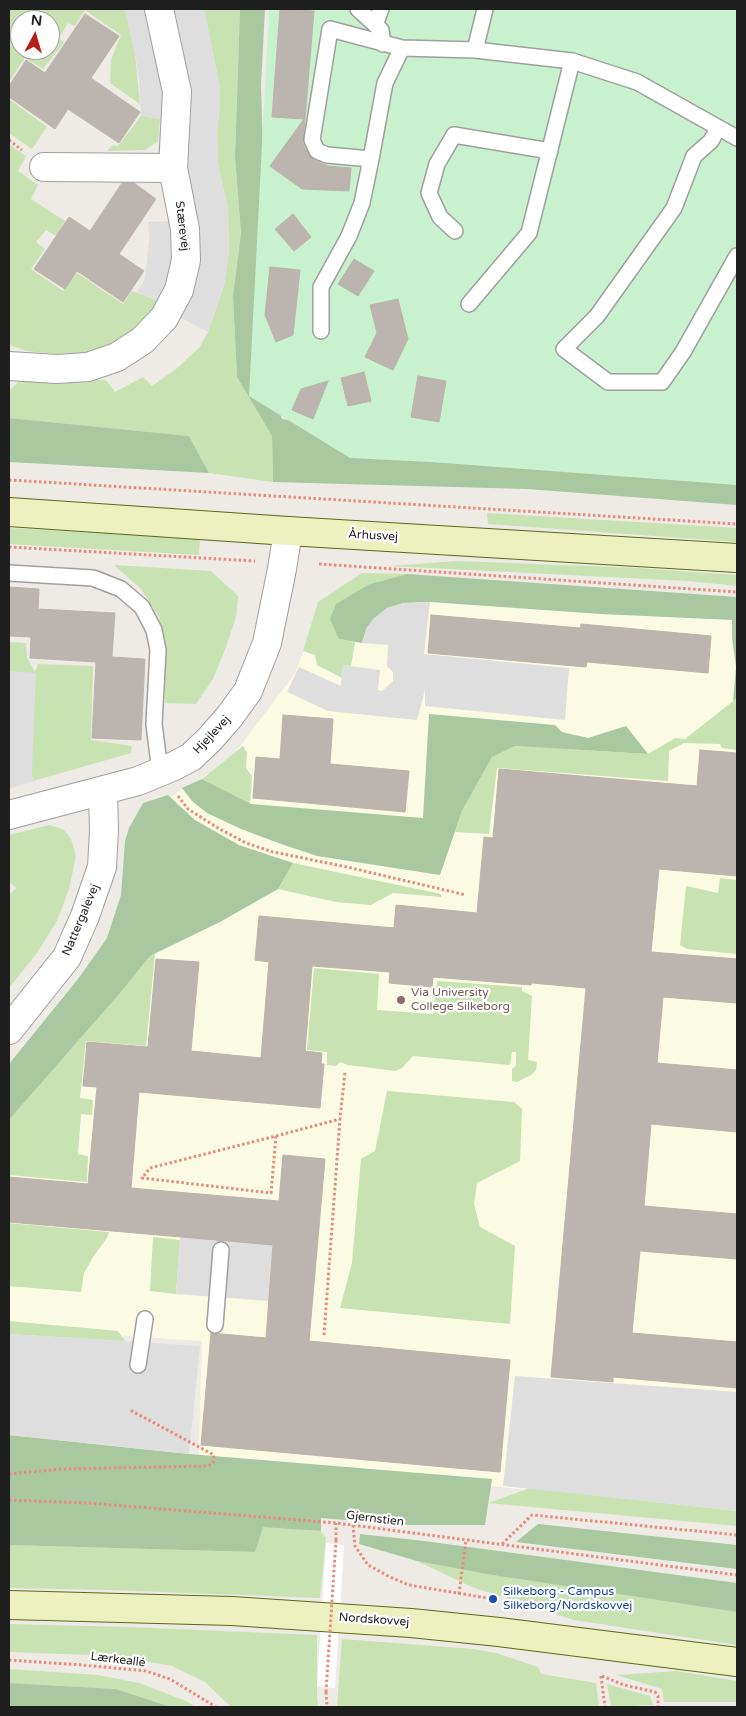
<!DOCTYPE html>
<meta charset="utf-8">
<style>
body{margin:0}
#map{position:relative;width:746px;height:1716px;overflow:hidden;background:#eeebe6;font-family:"Varela Round",sans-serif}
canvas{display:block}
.frame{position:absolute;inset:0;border:10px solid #1e1e1e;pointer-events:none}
.north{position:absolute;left:10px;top:10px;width:50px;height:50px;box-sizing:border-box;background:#fff;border:1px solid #a5a5a5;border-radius:50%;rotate:6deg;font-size:14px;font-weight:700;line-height:20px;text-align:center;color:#1e1e1e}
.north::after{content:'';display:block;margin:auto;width:18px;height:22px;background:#b31e19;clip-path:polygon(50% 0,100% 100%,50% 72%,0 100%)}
</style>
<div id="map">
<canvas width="746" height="1716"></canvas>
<div class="frame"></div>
<div class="north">N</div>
</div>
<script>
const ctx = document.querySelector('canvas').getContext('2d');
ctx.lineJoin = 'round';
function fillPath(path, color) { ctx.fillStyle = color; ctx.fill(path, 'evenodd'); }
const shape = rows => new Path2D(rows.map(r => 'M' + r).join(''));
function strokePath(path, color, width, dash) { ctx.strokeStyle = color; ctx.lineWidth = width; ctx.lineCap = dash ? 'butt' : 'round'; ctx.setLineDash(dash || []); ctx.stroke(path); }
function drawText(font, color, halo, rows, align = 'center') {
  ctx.font = font + ' "Varela Round",sans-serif'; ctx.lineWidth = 4.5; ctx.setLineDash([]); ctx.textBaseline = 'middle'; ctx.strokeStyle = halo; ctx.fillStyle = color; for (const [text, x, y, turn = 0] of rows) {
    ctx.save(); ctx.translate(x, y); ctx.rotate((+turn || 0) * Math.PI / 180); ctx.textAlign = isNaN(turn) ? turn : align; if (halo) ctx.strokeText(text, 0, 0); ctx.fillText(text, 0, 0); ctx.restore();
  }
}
const education = shape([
 [395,586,737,610,737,1515,459,1482,198,1480,202,1341,9,1328,9,1072,113,939,148,811,228,762,294,675,322,606]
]);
const grass = shape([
 [9,9,125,9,135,54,140,104,110,83,111,60,121,35,85,10,75,26,68,23,59,38,64,43,43,69,25,58,9,82],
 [20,20,50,20,50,50,20,50],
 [204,9,240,9,235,157,241,233,233,296,237,377,272,436,273,482,209,473,189,436,9,418,9,396,11,389,21,379,79,382,99,380,106,380,115,392,143,377,152,386,176,369,199,348,208,332,224,285,229,252,228,208,218,165,217,132,220,106,220,88],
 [9,99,47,127,32,149,9,133],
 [141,116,160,119,158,141,145,150,107,151,113,145,118,146],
 [9,144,26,156,18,171,38,185,31,199,65,221,56,236,46,230,36,242,45,249,31,269,63,291,77,273,123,304,132,291,159,301,147,317,121,339,89,352,74,354,53,354,27,351,9,345],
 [487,513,737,528,737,542,488,524],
 [9,528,200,538,199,555,9,544],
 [457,561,637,568,737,575,737,586,688,581,390,566],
 [114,565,211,571,238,596,236,617,226,647,213,679,196,704,165,703,165,651,159,617,141,589],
 [362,573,407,574,370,584,339,639,355,642,351,666,342,665,342,678,317,665,315,655,303,651,318,602],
 [9,642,26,643,27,657,35,672,38,664,93,666,91,740,132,746,131,753,33,781,9,671],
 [737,698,737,750,722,748,720,744,684,743,669,751,668,781,497,768,489,834,455,832,462,811,492,757,515,746,648,754,675,738,685,739],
 [243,746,247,753,246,768,252,776,250,804,202,779],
 [49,825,63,829,71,839,76,856,69,889,57,921,37,953,9,988,9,895,16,888,9,882,9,835],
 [293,863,441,894,441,897,393,893,371,905,336,902,278,889],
 [720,878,737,880,737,954,687,949,680,945,686,886,718,893],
 [155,954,146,1046,86,1041,80,1098,93,1100,92,1115,81,1114,78,1154,88,1156,87,1182,9,1175,9,1120,121,992,150,956],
 [314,968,379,974,377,1010,433,1014,437,981,522,987,522,991,532,996,528,1060,537,1062,536,1070,531,1075,517,1082,512,1081,512,1069,516,1066,516,1052,512,1052,510,1065,413,1056,402,1068,395,1071,348,1065,340,1062,336,1066,327,1065,327,1052,307,1050],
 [387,1091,514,1102,522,1109,520,1161,477,1183,474,1204,480,1227,515,1246,510,1324,340,1308,352,1263,361,1159,375,1151],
 [9,1223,109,1232,107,1238,93,1257,84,1273,81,1292,9,1286],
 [153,1237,180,1240,176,1294,150,1291],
 [9,1321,118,1331,125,1341,9,1334],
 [530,1488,737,1511,737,1526,488,1503],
 [263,1526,321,1531,326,1538,320,1598,110,1590,9,1588,9,1545,254,1552],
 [417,1561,492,1575,737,1612,737,1645,574,1620,472,1587],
 [9,1624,130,1627,317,1635,317,1695,318,1707,231,1707,205,1682,172,1666,116,1656,9,1652],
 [342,1639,474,1649,496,1653,538,1667,541,1674,596,1683,599,1707,337,1707],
 [9,1669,98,1675,139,1683,186,1701,196,1707,171,1707,116,1689,9,1683],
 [677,1671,737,1681,737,1702,664,1702,662,1689,616,1675],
 [607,1684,650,1696,653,1705,611,1707]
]);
const forest = shape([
 [240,9,265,9,261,85,266,249,266,373,282,419,344,426,737,431,737,505,527,489,273,482,272,436,237,377,233,296,241,233,235,157],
 [9,418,189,436,209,473,9,462],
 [407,574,737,597,737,698,733,701,736,667,732,638,732,620,601,614,430,602,404,603,387,608,367,627,362,643,339,639,330,619,336,604,370,584],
 [429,714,555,725,562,732,588,738,626,726,648,754,515,746,492,757,462,811,440,875,317,856,281,844,241,829,207,813,192,801,182,788,202,779,251,804,423,818],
 [168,795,195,820,239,845,293,863,278,889,220,922,150,956,121,992,9,1120,9,1064,78,979,107,938,121,895,125,841,129,828,143,803],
 [9,1435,189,1454,492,1479,485,1525,407,1525,321,1518,321,1531,263,1527,255,1552,9,1545],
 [538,1524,737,1545,737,1569,516,1542],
 [360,1534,424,1541,737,1583,737,1612,492,1575,417,1561,359,1544],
 [9,1683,116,1689,171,1707,9,1707]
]);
const park = shape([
 [269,9,737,9,737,485,431,462,350,458,249,396]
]);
const parking = shape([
 [125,9,204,9,220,88,220,106,217,132,218,165,228,208,229,252,224,285,208,332,181,318,159,301,137,292,145,278,149,241,148,222,169,221,158,152,160,119,141,116,139,78,135,54],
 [430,602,424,654,569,668,565,720,425,706,425,690,417,720,328,711,287,692,299,667,341,686,342,665,380,670,378,690,382,691,393,681,393,672,387,666,388,645,362,643,367,627,374,618,387,608,404,603],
 [9,671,36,673,32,771,33,781,9,789],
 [180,1237,274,1244,269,1301,176,1294],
 [9,1334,200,1346,189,1454,9,1435],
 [515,1376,737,1392,737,1511,503,1486]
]);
const pier = shape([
 [326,1543,344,1545,335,1688,317,1686]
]);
const building = shape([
 [280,9,314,11,303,143,305,149,314,160,328,166,351,168,349,191,302,189,270,166,304,119,272,117,280,9],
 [85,14,119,36,91,78,140,112,119,143,68,109,55,129,9,97,9,86,26,60,45,73,85,14],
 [122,183,134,183,156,199,119,254,144,271,123,302,77,271,65,289,34,269,69,217,90,231,122,183],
 [293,214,311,237,294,251,275,229,293,214],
 [354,259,374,271,358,296,338,284,354,259],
 [270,267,300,270,293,335,276,342,265,315,270,267],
 [398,299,408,339,393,370,365,357,377,333,370,305,398,299],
 [364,372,371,401,348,406,341,378,364,372],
 [418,376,446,381,439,422,411,417,418,376],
 [328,381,313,419,292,410,301,389,328,381],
 [9,587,39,589,38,609,115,613,112,657,145,659,141,740,92,738,96,662,30,658,31,637,9,636,9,587],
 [431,615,580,628,581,624,711,636,708,673,587,662,586,667,428,653,431,615],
 [283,715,333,719,330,764,409,771,405,812,253,798,256,757,280,759,283,715],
 [700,750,737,753,737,876,659,869,651,952,737,959,737,1003,663,997,657,1063,737,1070,737,1132,651,1124,644,1206,737,1214,737,1259,640,1251,632,1333,737,1342,737,1388,613,1377,613,1382,551,1377,586,988,532,983,531,985,433,977,432,987,389,983,390,972,312,966,305,1051,322,1053,321,1064,324,1064,320,1108,139,1092,131,1188,279,1201,283,1155,325,1159,309,1341,510,1360,500,1472,201,1445,211,1333,266,1338,273,1245,9,1222,9,1177,88,1184,97,1087,83,1086,87,1042,148,1047,156,959,199,962,191,1051,261,1058,269,962,255,960,259,916,394,928,396,905,477,913,484,837,493,838,499,769,697,786,700,750]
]);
const path = shape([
 [9,140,22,150],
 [9,480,737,524],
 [9,547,255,561],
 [319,564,737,592],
 [178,796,188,809,218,828,246,843,273,852,347,867,466,895],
 [276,1136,271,1193,142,1178,150,1168,276,1136,340,1119,345,1072],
 [324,1335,340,1119],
 [9,1474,61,1469,208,1466,213,1463,214,1455,130,1410],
 [9,1500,88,1503,336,1523,737,1575],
 [353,1525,355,1546,368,1565,390,1577,409,1585,493,1599],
 [336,1540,336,1523],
 [502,1544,532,1515,737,1535],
 [459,1594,466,1540],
 [9,1660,82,1665,146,1671,170,1679,216,1707],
 [601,1676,605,1707],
 [602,1676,624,1685,655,1692,658,1696,658,1707],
 [326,1692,327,1707]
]);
const lane = shape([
 [358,9,381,30,383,44],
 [375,25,381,9],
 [402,48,385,83,371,159,327,155,317,151,312,140,330,29,402,48,475,50,572,61,637,82,737,138],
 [475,50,485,9],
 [718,128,711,141,694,156,674,208,597,316,564,349,608,382,662,382,683,352,737,256],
 [455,231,440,217,429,193,437,164,454,135,550,151],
 [469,304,529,233,572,61],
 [321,331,321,287,349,236,362,203,371,159],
 [9,573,93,578,121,589,142,607,154,630,158,650,154,724,160,772],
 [215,1325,221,1250],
 [138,1365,145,1319]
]);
const street = shape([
 [44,167,173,168],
 [9,366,57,369,88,367,117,357,143,340,164,318,179,290,186,260,185,229,173,168,177,92,159,9],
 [9,815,138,781,172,767,191,757,209,740,230,716,248,691,267,643,282,569,288,531],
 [9,1030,67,957,85,916,102,867,104,831,103,792]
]);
const secondary = shape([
 [9,512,288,531,737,558],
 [9,1605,232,1611,411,1623,499,1632,737,1662]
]);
const pathBridge = shape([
 [326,1692,336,1540]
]);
const markers = [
 [401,1000,5,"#8d6e63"],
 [493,1599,5,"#1a4fb4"]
];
const streetNames = [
 ["Stærevej",182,226,83],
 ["Århusvej",373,536,3],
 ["Hjejlevej",212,735,-47],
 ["Nattergalevej",81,920,-67],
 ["Gjernstien",375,1519,7],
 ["Nordskovvej",374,1620,4],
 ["Lærkeallé",118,1660,7]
];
const educationNames = [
 ["Via University",411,993],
 ["College Silkeborg",411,1007]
];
const transitNames = [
 ["Silkeborg - Campus",503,1592],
 ["Silkeborg/Nordskovvej",503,1606]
];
fillPath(education, '#fafbe2');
fillPath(grass, '#c8e2b2');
fillPath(forest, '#aac89f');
fillPath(park, '#c8f2cd');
fillPath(parking, '#dedede');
fillPath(pier, '#fff');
fillPath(building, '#bbb4af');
strokePath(building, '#beb3aa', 1);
strokePath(lane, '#9f9f9f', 18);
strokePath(street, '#9f9f9f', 30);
strokePath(secondary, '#5c6813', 30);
strokePath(path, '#e88b7c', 3, [2.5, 2.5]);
strokePath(lane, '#fff', 15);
strokePath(street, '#fff', 28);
strokePath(secondary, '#edf1c0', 28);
strokePath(pathBridge, '#e88b7c', 3, [2.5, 2.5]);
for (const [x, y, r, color] of markers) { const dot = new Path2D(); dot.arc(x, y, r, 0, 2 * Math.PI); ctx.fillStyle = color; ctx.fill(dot); strokePath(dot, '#fff', 2); }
drawText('12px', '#1e1e1e', '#fff', streetNames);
drawText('12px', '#785e54', '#fff', educationNames, 'left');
drawText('12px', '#164399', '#fff', transitNames, 'left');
</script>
